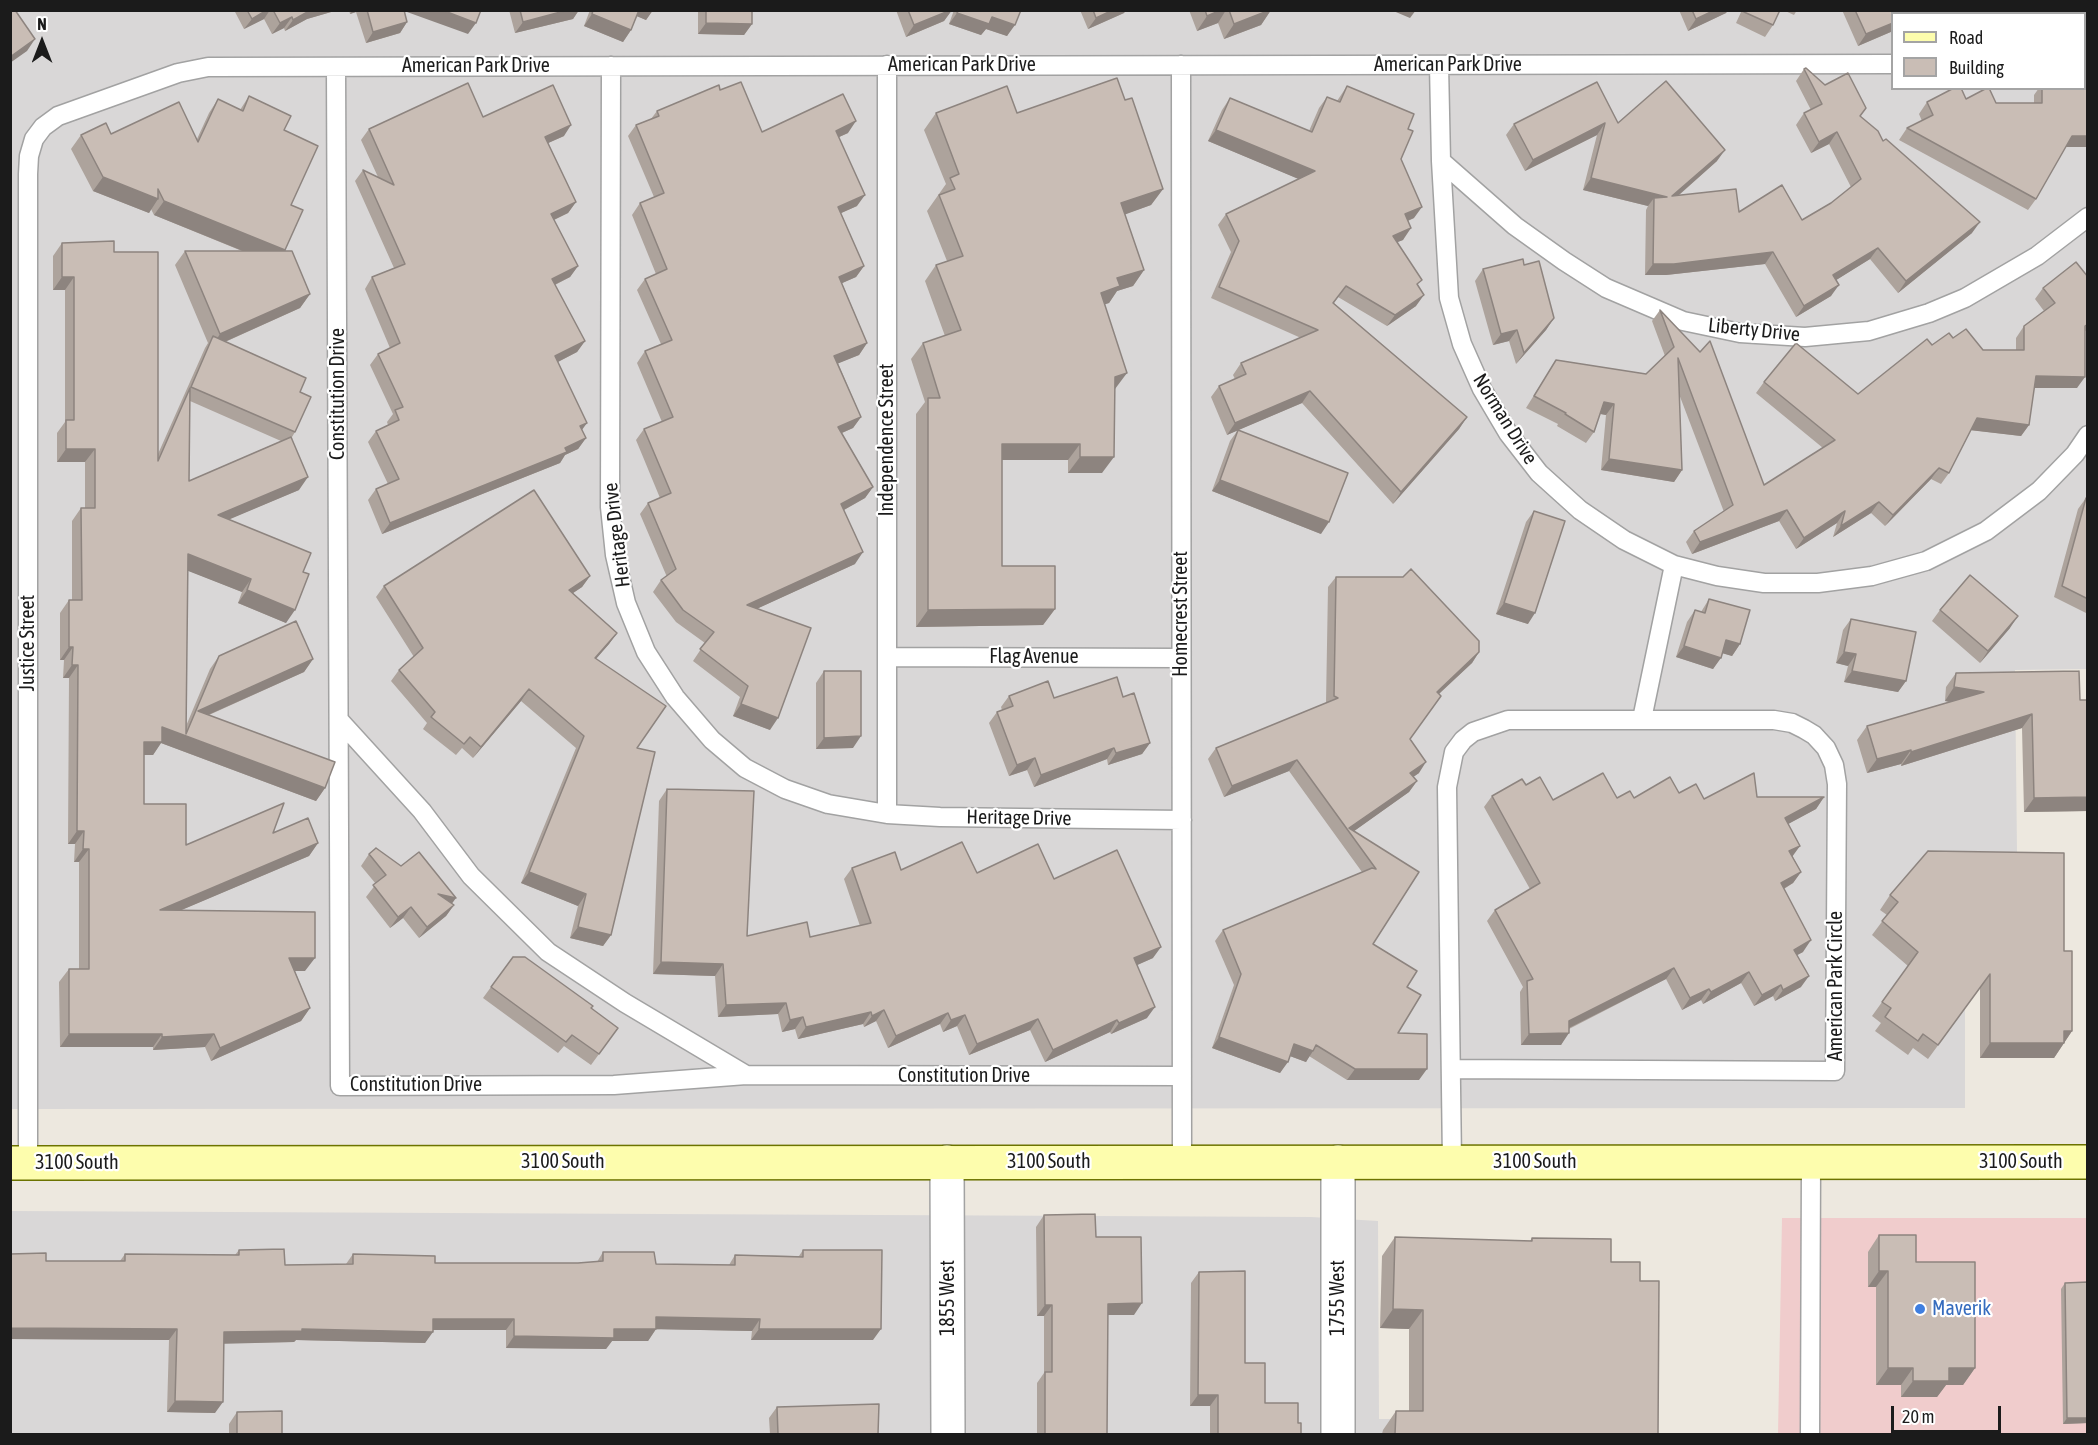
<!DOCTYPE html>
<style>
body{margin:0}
#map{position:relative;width:2098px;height:1445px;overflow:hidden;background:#ede8df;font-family:"Asap Condensed",sans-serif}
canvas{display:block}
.frame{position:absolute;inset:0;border:12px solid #1b1b1b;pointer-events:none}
.legend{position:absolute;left:1891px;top:12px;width:195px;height:78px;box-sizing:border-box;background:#fff;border:2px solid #a4a4a4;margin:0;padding:8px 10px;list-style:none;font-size:18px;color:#1b1b1b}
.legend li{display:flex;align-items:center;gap:12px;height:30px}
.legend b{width:30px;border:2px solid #a4a4a4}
.north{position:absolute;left:12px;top:12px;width:60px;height:60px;-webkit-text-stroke:4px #fff;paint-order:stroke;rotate:0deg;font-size:16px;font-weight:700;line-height:24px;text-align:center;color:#1b1b1b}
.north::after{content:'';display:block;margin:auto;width:21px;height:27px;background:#1b1b1b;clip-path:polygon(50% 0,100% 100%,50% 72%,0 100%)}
.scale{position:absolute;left:1891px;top:1406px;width:110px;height:27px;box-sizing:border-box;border:3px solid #1b1b1b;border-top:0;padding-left:8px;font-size:18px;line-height:21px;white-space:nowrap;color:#1b1b1b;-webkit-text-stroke:4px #fff;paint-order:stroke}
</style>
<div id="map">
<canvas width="2098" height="1445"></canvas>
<div class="frame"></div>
<ul class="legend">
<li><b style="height:8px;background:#fdfdad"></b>Road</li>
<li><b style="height:16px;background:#c9bdb5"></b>Building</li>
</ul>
<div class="north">N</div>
<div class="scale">20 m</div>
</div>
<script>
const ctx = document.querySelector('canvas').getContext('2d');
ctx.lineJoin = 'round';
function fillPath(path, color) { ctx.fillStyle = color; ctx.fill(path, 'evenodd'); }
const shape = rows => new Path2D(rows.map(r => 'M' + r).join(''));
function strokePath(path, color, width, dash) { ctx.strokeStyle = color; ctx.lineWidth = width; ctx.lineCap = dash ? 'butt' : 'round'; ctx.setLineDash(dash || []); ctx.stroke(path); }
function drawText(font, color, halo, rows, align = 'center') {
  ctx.font = font + ' "Asap Condensed",sans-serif'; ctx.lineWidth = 4.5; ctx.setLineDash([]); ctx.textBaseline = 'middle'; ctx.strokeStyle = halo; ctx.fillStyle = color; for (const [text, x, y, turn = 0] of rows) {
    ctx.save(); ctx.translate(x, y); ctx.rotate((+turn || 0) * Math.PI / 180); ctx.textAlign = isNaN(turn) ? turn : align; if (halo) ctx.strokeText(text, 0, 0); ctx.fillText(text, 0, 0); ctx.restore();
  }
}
const residential = shape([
 [11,11,2087,11,2087,669,2015,670,2017,852,1965,852,1965,1108,11,1109],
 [1892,14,2084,14,2084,88,1892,88],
 [11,1211,1311,1217,1378,1221,1379,1419,1496,1419,1496,1434,11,1434]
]);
const commercial = shape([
 [1782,1218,2087,1218,2087,1434,1778,1434]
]);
const lane = shape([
 [2084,64,2088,64],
 [887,65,887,814],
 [1181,65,1182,1162],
 [1439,65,1441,161,1449,298,1462,344,1482,389,1508,433,1539,473,1580,510,1624,540,1674,565,1717,576,1764,583,1818,583,1872,576,1926,561,1986,531,2039,491,2075,454,2088,435],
 [611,66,610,507,615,555,626,603,646,652,675,697,712,740,745,768,785,789,828,804,887,814,940,817,1182,820],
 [336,67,340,1086,614,1085,746,1075,1182,1076],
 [1441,161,1515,226,1564,261,1606,288,1683,321,1740,333,1805,337,1869,331,1929,313,1965,298,2037,256,2088,217],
 [887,657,1181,658],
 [1642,719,1674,565],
 [340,721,422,811,471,876,548,952,625,1003,746,1075],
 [1452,1069,1835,1071,1837,784,1834,765,1826,748,1814,735,1804,729,1792,723,1774,720,1508,720,1473,732,1463,740,1454,752,1447,787,1452,1162],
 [28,1163,28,174,29,156,34,139,43,127,58,116,178,73,208,67,1892,64],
 [1810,1434,1811,1162]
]);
const street = shape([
 [947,1162,948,1434],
 [1338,1162,1338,1434]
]);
const secondary = shape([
 [10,1163,2088,1162]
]);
const wall = shape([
 [234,10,338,10,307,19,285,31,284,28,272,34,264,19,244,29],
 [349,10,404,10,407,22,400,33,366,43,356,12,350,14],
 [509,10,579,10,573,19,515,33],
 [590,10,653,10,646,20,637,16,631,30,623,42,584,26],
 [698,10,752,10,752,24,744,35,698,34],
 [896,10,952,10,944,21,906,37],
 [954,10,1021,10,1007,36,986,29,981,35,949,24],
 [1080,10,1126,10,1124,13,1088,29],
 [1189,10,1271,10,1261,25,1224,39,1218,23,1197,31],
 [1679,10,1728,10,1726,13,1688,31],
 [1742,10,1780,10,1773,25,1765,37,1736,23],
 [1783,10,1797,10,1794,15],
 [1842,10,1922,10,1893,14,1893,31,1858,46],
 [1933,10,1977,10,1976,14,1932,14],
 [2020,10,2079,10,2076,14,2021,14],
 [1804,69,1860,116,1883,141,1972,233,1898,293,1870,259,1836,280,1831,296,1796,317,1765,264,1666,275,1645,275,1646,210,1648,206,1583,190,1597,135,1525,171,1506,135,1514,124,1618,123,1717,161,1678,196,1739,212,1802,220,1831,203,1851,187,1829,144,1811,153,1796,125,1804,113,1811,110,1796,81],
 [1347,86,1408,129,1401,159,1414,218,1408,221,1403,240,1397,242,1418,286,1416,306,1387,326,1338,297,1334,303,1467,417,1459,429,1393,504,1302,403,1238,430,1321,534,1212,491,1230,441,1238,430,1227,435,1211,397,1219,386,1235,379,1233,375,1241,363,1301,338,1211,298,1231,252,1218,225,1226,214,1299,179,1208,141,1222,110,1230,98,1309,131,1319,108,1327,97,1337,101],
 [2039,88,2085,88,2088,147,2065,147,2036,199,2028,210,1899,140,1907,128,1922,121,1919,114,1927,102,1966,99,1996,103,2034,103,2034,95],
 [720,90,762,132,848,133,839,137,857,206,841,213,864,266,856,277,842,283,867,343,859,355,838,363,861,417,853,428,842,433,873,487,865,498,844,510,855,564,756,609,770,730,733,716,740,697,693,661,705,643,676,622,653,592,661,580,667,577,640,514,648,503,660,498,636,440,644,429,662,422,637,363,645,351,661,344,637,290,645,279,656,274,632,215,640,203,654,197,628,136,636,125,651,119,657,111],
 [249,96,284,130,291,205,285,251,310,294,300,308,225,342,300,392,295,432,292,437,299,490,229,519,303,572,286,623,238,603,242,592,187,570,186,726,210,669,219,656,313,659,304,672,209,715,325,788,316,801,161,743,153,755,144,755,144,804,186,845,273,833,318,843,309,856,181,910,305,971,295,971,310,1008,301,1021,211,1061,205,1047,153,1050,153,1047,60,1047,59,982,69,969,79,969,79,862,74,862,75,844,68,844,69,678,63,678,64,660,60,660,60,613,69,600,72,600,72,521,81,508,85,508,85,462,57,462,57,433,65,422,65,290,53,290,53,256,62,243,114,252,158,454,205,348,208,343,175,265,185,251,242,251,154,215,151,209,149,213,93,191,71,149,81,135,111,134,197,139,209,113,218,99,240,110],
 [190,401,281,441,189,481],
 [1125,100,1163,189,1151,205,1125,214,1144,270,1133,286,1117,291,1109,303,1105,304,1115,389,1102,473,1068,473,1068,460,1002,460,1002,566,1055,609,1043,625,916,627,916,414,925,402,911,359,923,343,945,336,925,281,936,265,947,261,927,211,946,184,924,130,936,113,1017,113],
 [483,117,564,136,548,143,576,202,568,213,554,220,578,266,570,277,555,285,585,341,577,352,558,362,582,430,586,438,578,449,565,455,560,463,382,534,368,500,376,489,388,484,368,442,376,431,388,425,387,422,393,414,370,365,378,354,390,348,365,289,372,277,394,268,355,181,363,170,378,177,361,140,369,129],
 [1524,265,1554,318,1546,330,1516,364,1509,341,1493,345,1475,281,1483,269],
 [2088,277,2088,330,2085,331,2077,388,2034,388,2029,425,2021,436,1971,430,1949,473,1941,484,1931,479,1885,526,1871,513,1833,537,1837,523,1796,549,1779,521,1692,554,1686,542,1694,531,1724,512,1679,394,1682,470,1674,482,1601,470,1606,415,1600,414,1594,432,1586,443,1557,426,1558,424,1526,408,1556,360,1646,374,1665,356,1652,321,1660,310,1764,485,1823,448,1756,393,1764,382,1858,394,1932,345,1953,338,1983,350,2016,350,2016,338,2024,326,2044,311,2035,299,2043,288],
 [2086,498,2088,498,2088,614,2054,597,2078,509],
 [1534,511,1528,624,1496,614,1526,522],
 [590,576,582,587,573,593,617,633,609,644,596,659,637,748,611,935,603,946,570,938,578,906,521,883,576,748,521,701,473,758,462,748,456,755,423,729,427,723,391,681,399,670,414,657,376,597,384,586],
 [1336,577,1479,652,1472,663,1439,694,1410,739,1419,773,1413,777,1417,781,1409,792,1354,831,1419,872,1373,944,1407,987,1398,1033,1419,1080,1347,1080,1309,1056,1306,1062,1290,1056,1280,1073,1212,1048,1234,985,1215,941,1223,930,1362,872,1289,771,1224,797,1208,759,1216,748,1326,703,1328,587],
 [1709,599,1740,644,1732,656,1723,653,1713,669,1676,657,1687,622,1695,610,1701,612],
 [1940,610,2010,628,1980,663,1932,621],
 [1851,619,1906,681,1898,692,1844,682,1848,666,1836,663,1843,630],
 [824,671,853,748,816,749,816,683],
 [1956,673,2080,700,2088,811,2024,812,2022,728,1901,766,1901,764,1867,773,1857,740,1867,726,1950,702,1945,701,1946,687],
 [1009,696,1054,698,1123,697,1150,743,1142,754,1108,765,1107,759,1034,787,1027,770,1009,776,989,723,997,712,1002,710,1001,707],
 [1526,785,1553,800,1634,798,1679,793,1704,799,1757,797,1824,797,1816,809,1788,824,1793,857,1801,872,1793,883,1784,889,1803,952,1797,955,1801,987,1775,1001,1773,996,1754,1006,1741,983,1703,1004,1701,1000,1682,1010,1666,979,1569,1029,1561,1045,1521,1045,1520,992,1523,987,1487,921,1495,910,1530,889,1484,807,1492,796],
 [667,789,747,936,810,937,860,926,844,879,852,868,977,873,1054,879,1153,958,1137,965,1147,1018,1111,1034,1110,1032,1045,1062,1030,1030,969,1055,957,1026,943,1032,940,1024,888,1048,876,1021,864,1027,863,1024,798,1039,795,1029,782,1032,778,1014,718,1017,715,976,653,974,659,801],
 [369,854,452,904,454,905,446,916,419,938,403,918,390,928,366,897,376,884,361,866],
 [1890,895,2064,951,2072,1031,2054,1058,1980,1058,1980,988,1928,1059,1913,1048,1908,1055,1875,1031,1881,1023,1872,1016,1908,966,1872,935,1887,915,1880,910],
 [491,987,591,1008,618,1028,591,1065,564,1046,558,1053,483,998],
 [1044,1215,1096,1237,1134,1315,1108,1315,1107,1434,1037,1434,1037,1383,1044,1373,1044,1316,1037,1316,1036,1227],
 [1879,1235,1916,1262,1975,1368,1963,1385,1946,1385,1937,1397,1901,1397,1901,1385,1876,1385,1876,1287,1868,1287,1868,1252],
 [1395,1237,1530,1241,1532,1238,1611,1262,1640,1281,1658,1434,1382,1434,1383,1430,1396,1411,1409,1411,1409,1329,1380,1328,1382,1256],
 [239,1250,285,1265,346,1264,353,1254,435,1263,578,1263,597,1262,603,1252,656,1264,729,1265,735,1255,799,1256,803,1250,873,1340,751,1340,752,1331,656,1329,648,1341,612,1341,606,1349,506,1348,506,1330,433,1330,425,1343,296,1340,294,1342,224,1343,215,1413,167,1412,169,1340,10,1339,46,1261,120,1261,125,1254,235,1255],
 [1199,1272,1265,1403,1298,1423,1301,1434,1210,1434,1210,1406,1190,1406,1191,1283],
 [2065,1283,2088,1423,2063,1424,2061,1289],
 [777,1407,878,1434,770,1434,769,1418],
 [237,1412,282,1434,229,1434,229,1424]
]);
const shadedWall = shape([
 [267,10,270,10,264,19,244,29,252,19],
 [311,10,338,10,307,19,285,31,293,20],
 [353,10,357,10,356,12,350,14],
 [408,10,442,10,476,23,468,34,407,12],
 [568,10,579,10,573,19,515,33,523,22],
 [637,10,653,10,646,20,634,15],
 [952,10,944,21,906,37,914,25],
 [1113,10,1126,10,1124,13,1088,29,1096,18],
 [1221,10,1226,10,1218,23,1197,31,1207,16],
 [1271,10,1261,25,1224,39,1234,24],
 [1391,10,1416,10,1410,18],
 [1715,10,1728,10,1726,13,1688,31,1696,19],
 [957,13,992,17,1015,25,1007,36,986,29,981,35,949,24],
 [592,14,631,30,623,42,584,26],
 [292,17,284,28,272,34,280,23],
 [407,22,400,33,366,43,373,32],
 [706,23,752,24,744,35,698,34],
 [1893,23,1893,31,1858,46,1866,34],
 [35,39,27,51,10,63,10,57],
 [856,121,848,133,828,142,836,131],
 [1605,123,1597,135,1525,171,1533,160],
 [571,125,564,136,537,148,545,137],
 [1216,130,1315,171,1308,183,1208,141],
 [1837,132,1829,144,1811,153,1819,142],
 [2072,136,2088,136,2088,147,2064,147],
 [1725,150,1717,161,1664,208,1672,196],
 [103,177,158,199,149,213,93,191],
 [1591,178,1667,197,1654,198,1648,206,1583,190],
 [1163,189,1151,205,1110,220,1121,203],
 [865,195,857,206,830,218,838,207],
 [164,201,285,250,275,264,154,215],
 [576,202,568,213,543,225,551,214],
 [1422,207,1414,218,1397,225,1405,214],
 [1980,222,1972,233,1898,293,1906,281],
 [1411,228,1403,240,1385,247,1393,236],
 [1878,248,1870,259,1825,287,1833,275],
 [1773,252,1765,264,1666,275,1645,275,1653,264],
 [578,266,570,277,544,290,552,279],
 [864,266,856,277,831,288,839,277],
 [1144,270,1133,286,1117,291,1109,303,1090,309,1101,293,1117,278],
 [62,277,74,277,65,290,53,290],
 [1839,285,1831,296,1796,317,1804,306],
 [310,294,300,308,211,348,220,334],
 [1424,295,1416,306,1387,326,1395,315],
 [1554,318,1546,330,1516,364,1524,353],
 [1517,330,1509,341,1493,345,1501,334],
 [585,341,577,352,548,367,555,356],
 [867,343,859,355,827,368,834,356],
 [1127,373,1115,389,1104,393,1115,377],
 [2036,376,2085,377,2077,388,2028,388],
 [1310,391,1302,403,1227,435,1235,423],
 [1604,402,1614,404,1606,415,1596,413],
 [861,417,853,428,830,438,838,427],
 [1467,417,1459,429,1393,504,1401,492],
 [1977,418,2029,425,2021,436,1969,430],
 [587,423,579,434,580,426],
 [586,438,578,449,565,455,560,463,382,534,390,523,565,448],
 [1002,444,1080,444,1068,460,991,460],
 [66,449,95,449,85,462,57,462],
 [1080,457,1114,457,1102,473,1068,473],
 [1609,459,1682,470,1674,482,1601,470],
 [1939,468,1931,479,1885,526,1893,515],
 [308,477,299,490,209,528,218,515],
 [1220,480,1329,522,1321,534,1212,491],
 [873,487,865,498,833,516,841,504],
 [1879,502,1871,513,1833,537,1841,526],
 [1787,510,1779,521,1692,554,1700,542],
 [1845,511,1837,523,1796,549,1804,538],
 [863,552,855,564,739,617,747,605],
 [188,554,251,579,242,592,178,567],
 [590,576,582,587,561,601,569,590],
 [247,590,295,610,286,623,238,603],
 [1504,603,1535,613,1528,624,1496,614],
 [1055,609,1043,625,916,627,928,610],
 [2018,616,2010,628,1980,663,1988,651],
 [617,633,609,644,587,669,595,658],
 [1726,640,1740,644,1732,656,1718,652],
 [1684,646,1721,658,1713,669,1676,657],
 [69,647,73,647,64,660,60,660],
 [1479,652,1472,663,1429,703,1437,692],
 [1844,652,1856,654,1848,666,1836,663],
 [313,659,304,672,190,723,198,711],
 [72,665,78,665,69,678,63,678],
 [1852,671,1906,681,1898,692,1844,682],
 [1954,687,1984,692,1974,707,1945,701],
 [529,689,521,701,473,758,481,747],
 [741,704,778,718,770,730,733,716],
 [2032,714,2022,728,1901,766,1911,752],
 [162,727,325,788,316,801,161,743,153,755,135,755,144,742],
 [861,736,853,748,816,749,824,738],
 [1150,743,1142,754,1108,765,1116,753],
 [1114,748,1107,759,1034,787,1041,775],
 [1911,750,1901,764,1867,773,1877,759],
 [1035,758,1027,770,1009,776,1017,765],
 [1297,760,1289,771,1224,797,1232,786],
 [1426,762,1419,773,1403,784,1410,773],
 [1417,781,1409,792,1350,834,1349,828],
 [1824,797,1816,809,1777,830,1785,818],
 [2088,797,2088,811,2024,812,2034,798],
 [77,831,84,831,75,844,68,844],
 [318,843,309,856,151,923,160,910],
 [1800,846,1792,857,1789,851],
 [83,849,89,849,79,862,74,862],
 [529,872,586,894,578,906,521,883],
 [1801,872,1793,883,1773,895,1781,883],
 [438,894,456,898,448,909],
 [454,905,446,916,419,938,427,927],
 [411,907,403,918,390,928,398,917],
 [578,927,611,935,603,946,570,938],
 [1811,940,1803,952,1786,961,1794,950],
 [1161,947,1153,958,1126,970,1134,958],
 [289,958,315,958,305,971,280,971],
 [661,962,723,964,715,976,653,974],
 [1674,968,1666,979,1561,1032,1569,1021],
 [1749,972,1741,983,1703,1004,1711,992],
 [1809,976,1801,987,1775,1001,1783,990],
 [1781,985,1773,996,1754,1006,1762,995],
 [1709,989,1701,1000,1682,1010,1690,998],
 [786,1003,778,1014,718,1017,726,1005],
 [1155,1007,1147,1018,1111,1034,1119,1023],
 [310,1008,301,1021,211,1061,220,1048],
 [884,1010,876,1021,864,1027,872,1016],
 [871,1012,863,1024,798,1039,806,1027],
 [948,1013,940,1024,888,1048,896,1036],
 [965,1015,957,1026,943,1032,951,1020],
 [803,1017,795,1029,782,1032,790,1020],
 [1038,1019,1030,1030,969,1055,977,1044],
 [1117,1020,1110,1032,1045,1062,1053,1050],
 [2064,1031,2072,1031,2054,1058,1980,1058,1990,1043],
 [1569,1033,1561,1045,1521,1045,1529,1034],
 [69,1034,162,1034,153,1047,60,1047],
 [214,1034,205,1047,153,1050,162,1037],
 [1219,1037,1288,1062,1280,1073,1212,1048],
 [1294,1044,1313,1051,1306,1062,1287,1055],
 [1355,1069,1427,1069,1419,1080,1347,1080],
 [1879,1271,1888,1271,1876,1287,1868,1287],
 [1142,1303,1134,1315,1100,1315,1108,1304],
 [1045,1305,1052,1305,1044,1316,1037,1316],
 [1393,1309,1423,1310,1409,1329,1380,1328],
 [656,1317,760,1319,752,1331,648,1329],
 [433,1319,514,1319,506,1330,425,1330],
 [10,1328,177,1329,169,1340,10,1339],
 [302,1329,433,1332,425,1343,296,1340,294,1342,216,1344,224,1332],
 [614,1329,656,1329,648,1341,612,1341,606,1349,506,1348,514,1336],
 [759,1329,881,1329,873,1340,751,1340],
 [1888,1368,1913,1368,1901,1385,1876,1385],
 [1949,1368,1975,1368,1963,1385,1946,1385,1937,1397,1901,1397,1913,1381],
 [1198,1395,1218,1395,1210,1406,1190,1406],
 [175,1401,223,1402,215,1413,167,1412],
 [2067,1418,2088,1418,2088,1423,2063,1424]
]);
const building = shape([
 [13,10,15,10,35,39,10,57,10,12,13,10],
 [247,10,267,10,252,19,247,10],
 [273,10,311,10,293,20,292,17,280,23,273,10],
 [367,10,404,10,407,22,373,32,367,10],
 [442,10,481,10,476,23,442,10],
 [520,10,568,10,523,22,520,10],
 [593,10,639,10,631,30,592,14,593,10],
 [706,10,752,10,752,24,706,23,706,10],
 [908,10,951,10,914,25,908,10],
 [958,10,1021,10,1015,25,992,17,989,24,957,13,958,10],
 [1093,10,1113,10,1096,18,1093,10],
 [1205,10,1221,10,1207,16,1205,10],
 [1229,10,1270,10,1234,24,1229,10],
 [1692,10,1715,10,1696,19,1692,10],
 [1744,10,1780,10,1773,25,1744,12,1744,10],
 [1855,10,1922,10,1922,11,1916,14,1893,14,1893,23,1866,34,1855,10],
 [1951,10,1977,10,1976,14,1958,14,1951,10],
 [2032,10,2077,10,2070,14,2034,14,2032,10],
 [1806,68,1825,85,1848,73,1866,108,1860,116,1878,131,1883,141,1886,139,1980,222,1906,281,1878,248,1833,275,1839,285,1804,306,1773,252,1674,264,1653,264,1654,198,1667,197,1591,178,1605,123,1533,160,1514,124,1597,82,1618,123,1666,81,1725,150,1672,196,1736,189,1739,212,1782,185,1802,220,1831,203,1861,179,1837,132,1819,142,1804,113,1822,104,1804,69,1806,68],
 [1117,78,1125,100,1132,98,1163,189,1121,203,1144,270,1117,278,1120,286,1101,293,1127,373,1115,377,1114,457,1080,457,1080,444,1002,444,1002,566,1055,566,1055,609,928,610,928,398,940,398,923,343,961,330,936,265,963,256,939,195,955,189,950,178,959,174,936,113,1007,86,1017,113,1117,78],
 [741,82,762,132,843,94,856,121,836,131,865,195,838,207,864,266,839,277,867,343,834,356,861,417,838,427,873,487,841,504,863,552,747,605,811,628,778,718,741,704,748,686,700,649,714,632,683,610,661,580,676,569,648,503,671,493,644,429,673,417,645,351,672,340,645,279,667,269,640,203,664,193,636,125,659,116,657,111,719,85,720,90,741,82],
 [468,83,483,117,553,85,571,125,545,137,576,202,551,214,578,266,552,279,585,341,555,356,587,423,580,426,586,438,565,448,567,452,390,523,376,489,399,479,376,431,399,420,395,410,403,407,378,354,400,343,372,277,405,264,363,170,394,185,369,129,468,83],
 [2085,84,2088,84,2088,136,2072,136,2036,199,1907,128,1933,115,1927,102,1954,88,1961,88,1966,99,1987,88,1989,88,1996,103,2042,103,2042,88,2085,88,2085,84],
 [1347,86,1414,114,1408,129,1413,131,1401,159,1422,207,1405,214,1411,228,1393,236,1422,280,1417,284,1424,295,1395,315,1346,286,1333,303,1467,417,1401,492,1310,391,1235,423,1219,386,1246,374,1241,363,1318,330,1219,287,1239,241,1226,214,1315,171,1216,130,1230,98,1312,132,1327,97,1340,102,1347,86],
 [249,96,291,116,284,130,318,146,291,205,303,210,285,250,164,201,158,189,158,199,103,177,81,135,106,123,111,134,179,102,198,142,218,99,243,111,249,96],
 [114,241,114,252,158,252,158,461,190,388,189,481,291,437,308,477,218,515,311,553,303,572,309,574,295,610,247,590,251,579,188,554,186,734,219,656,296,621,313,659,198,711,335,762,325,788,162,727,162,742,144,742,144,804,186,804,186,845,284,803,273,833,308,818,318,843,160,910,315,912,315,958,289,958,310,1008,220,1048,214,1034,162,1037,162,1034,69,1034,69,969,89,969,89,849,83,849,84,831,77,831,78,665,72,665,73,647,69,647,69,600,82,600,81,508,95,508,95,449,66,449,66,420,74,420,74,277,62,277,62,243,114,241],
 [185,251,292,251,310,294,220,334,185,251],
 [1523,259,1524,265,1539,261,1554,318,1524,353,1517,330,1501,334,1483,269,1523,259],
 [2076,262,2088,277,2088,324,2085,326,2085,377,2036,376,2029,425,1977,418,1949,473,1939,468,1893,515,1879,502,1841,526,1845,511,1804,538,1787,510,1700,542,1694,531,1733,505,1678,358,1682,470,1609,459,1614,404,1604,402,1594,432,1565,414,1566,413,1534,396,1556,360,1646,374,1674,347,1660,310,1700,352,1710,341,1764,485,1835,440,1764,382,1796,343,1858,394,1927,339,1932,345,1949,333,1953,338,1966,329,1983,350,2024,350,2024,326,2055,303,2043,288,2076,262],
 [213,336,306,378,300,392,311,397,295,432,191,387,213,336],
 [1238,430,1348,473,1329,522,1220,480,1238,430],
 [534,490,590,576,569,590,617,633,595,658,666,706,637,748,655,752,611,935,578,927,586,894,529,872,584,736,529,689,481,747,470,737,464,744,431,717,435,712,399,670,423,648,384,586,534,490],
 [2086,498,2088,498,2088,599,2062,586,2086,498],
 [1534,511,1565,521,1535,613,1504,603,1534,511],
 [1411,569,1479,641,1479,652,1437,692,1441,696,1410,739,1426,762,1410,773,1417,781,1349,828,1419,872,1373,944,1417,971,1407,987,1421,995,1398,1033,1427,1034,1427,1069,1355,1069,1316,1045,1313,1051,1294,1044,1288,1062,1219,1037,1241,974,1223,930,1372,868,1376,869,1297,760,1232,786,1216,748,1338,698,1334,696,1336,577,1403,577,1411,569],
 [1970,575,2018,616,1988,651,1940,610,1970,575],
 [1709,599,1750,610,1740,644,1726,640,1721,658,1684,646,1695,610,1705,613,1709,599],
 [1851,619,1916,632,1906,681,1852,671,1856,654,1844,652,1851,619],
 [824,671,861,671,861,736,824,738,824,671],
 [2079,671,2080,700,2088,700,2088,797,2034,798,2032,714,1911,752,1911,750,1877,759,1867,726,1984,692,1954,687,1956,673,2079,671],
 [1117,677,1123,697,1134,693,1150,743,1116,753,1114,748,1041,775,1035,758,1017,765,997,712,1013,706,1009,696,1048,681,1054,698,1117,677],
 [1603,773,1617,798,1630,791,1634,798,1670,777,1679,793,1696,784,1704,799,1754,773,1757,797,1824,797,1785,818,1800,846,1789,851,1801,872,1781,883,1811,940,1794,950,1809,976,1783,990,1781,985,1762,995,1749,972,1711,992,1709,989,1690,998,1674,968,1569,1021,1569,1033,1529,1034,1527,981,1533,979,1495,910,1540,883,1492,796,1522,779,1526,785,1540,777,1553,800,1603,773],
 [667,789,754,791,747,936,807,922,810,937,871,923,852,868,895,852,901,870,962,842,977,873,1038,844,1054,879,1117,850,1161,947,1134,958,1155,1007,1119,1023,1117,1020,1053,1050,1038,1019,977,1044,965,1015,951,1020,948,1013,896,1036,884,1010,872,1016,871,1012,806,1027,803,1017,790,1020,786,1003,726,1005,723,964,661,962,667,789],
 [376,848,401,866,419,852,456,898,438,894,454,905,427,927,411,907,398,917,373,885,386,875,369,854,376,848],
 [1928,851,2064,853,2064,951,2072,951,2072,1031,2064,1031,2064,1043,1990,1043,1990,974,1938,1045,1923,1034,1918,1041,1885,1017,1891,1008,1882,1002,1918,952,1882,921,1898,902,1890,895,1928,851],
 [513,957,525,957,593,1006,591,1008,618,1028,599,1054,572,1035,566,1042,491,987,513,957],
 [1095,1214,1096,1237,1141,1237,1142,1303,1108,1304,1107,1434,1045,1434,1045,1372,1052,1372,1052,1305,1045,1305,1044,1215,1095,1214],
 [1879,1235,1916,1235,1916,1262,1975,1262,1975,1368,1949,1368,1949,1381,1913,1381,1913,1368,1888,1368,1888,1271,1879,1271,1879,1235],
 [1395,1237,1532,1241,1532,1238,1611,1239,1611,1262,1640,1262,1640,1281,1659,1281,1658,1434,1395,1434,1396,1411,1423,1411,1423,1310,1393,1309,1395,1237],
 [284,1249,285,1265,353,1264,353,1254,435,1256,435,1263,578,1263,603,1261,603,1252,654,1252,656,1264,735,1265,735,1255,803,1257,803,1250,882,1250,881,1329,759,1329,760,1319,656,1317,656,1329,614,1329,614,1338,514,1336,514,1319,433,1319,433,1332,302,1329,302,1331,224,1332,223,1402,175,1401,177,1329,10,1328,10,1254,46,1253,46,1261,125,1261,125,1254,239,1255,239,1250,284,1249],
 [1245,1271,1245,1363,1265,1363,1265,1403,1298,1403,1298,1423,1301,1423,1301,1434,1218,1434,1218,1395,1198,1395,1199,1272,1245,1271],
 [2088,1282,2088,1418,2067,1418,2065,1283,2088,1282],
 [879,1404,878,1434,778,1434,777,1407,879,1404],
 [282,1411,282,1434,237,1434,237,1412,282,1411]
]);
const markers = [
 [1920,1309,6,"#3f7fe0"]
];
const streetNames = [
 ["American Park Drive",962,65],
 ["American Park Drive",1448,65],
 ["American Park Drive",476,66],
 ["Liberty Drive",1754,330,6],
 ["Constitution Drive",338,394,-90],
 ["Norman Drive",1505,419,58],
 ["Independence Street",887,440,-90],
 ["Heritage Drive",617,535,-97],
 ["Homecrest Street",1181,614,-90],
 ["Justice Street",28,643,-90],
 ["Flag Avenue",1034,657],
 ["Heritage Drive",1019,818,1],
 ["American Park Circle",1836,986,-90],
 ["Constitution Drive",964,1076],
 ["Constitution Drive",416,1085],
 ["3100 South",563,1162],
 ["3100 South",1049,1162],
 ["3100 South",1535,1162],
 ["3100 South",2021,1162],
 ["3100 South",77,1163],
 ["1855 West",948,1298,-90],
 ["1755 West",1338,1298,-90]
];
const shopNames = [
 ["Maverik",1932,1309]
];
fillPath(residential, '#d9d7d7');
fillPath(commercial, '#f0cccc');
strokePath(lane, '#a2a2a2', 21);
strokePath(street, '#a2a2a2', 36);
strokePath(secondary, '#6c7300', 36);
strokePath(lane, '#fff', 18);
strokePath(street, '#fff', 33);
strokePath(secondary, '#fdfdad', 33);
fillPath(wall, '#ada39c');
fillPath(shadedWall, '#8d847f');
fillPath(building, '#c9bdb5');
strokePath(building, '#8d847f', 1.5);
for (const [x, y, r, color] of markers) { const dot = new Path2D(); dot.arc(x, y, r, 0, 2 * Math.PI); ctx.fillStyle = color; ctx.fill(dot); strokePath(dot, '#fff', 2); }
drawText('20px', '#1b1b1b', '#fff', streetNames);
drawText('20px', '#366cbe', '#fff', shopNames, 'left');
</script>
